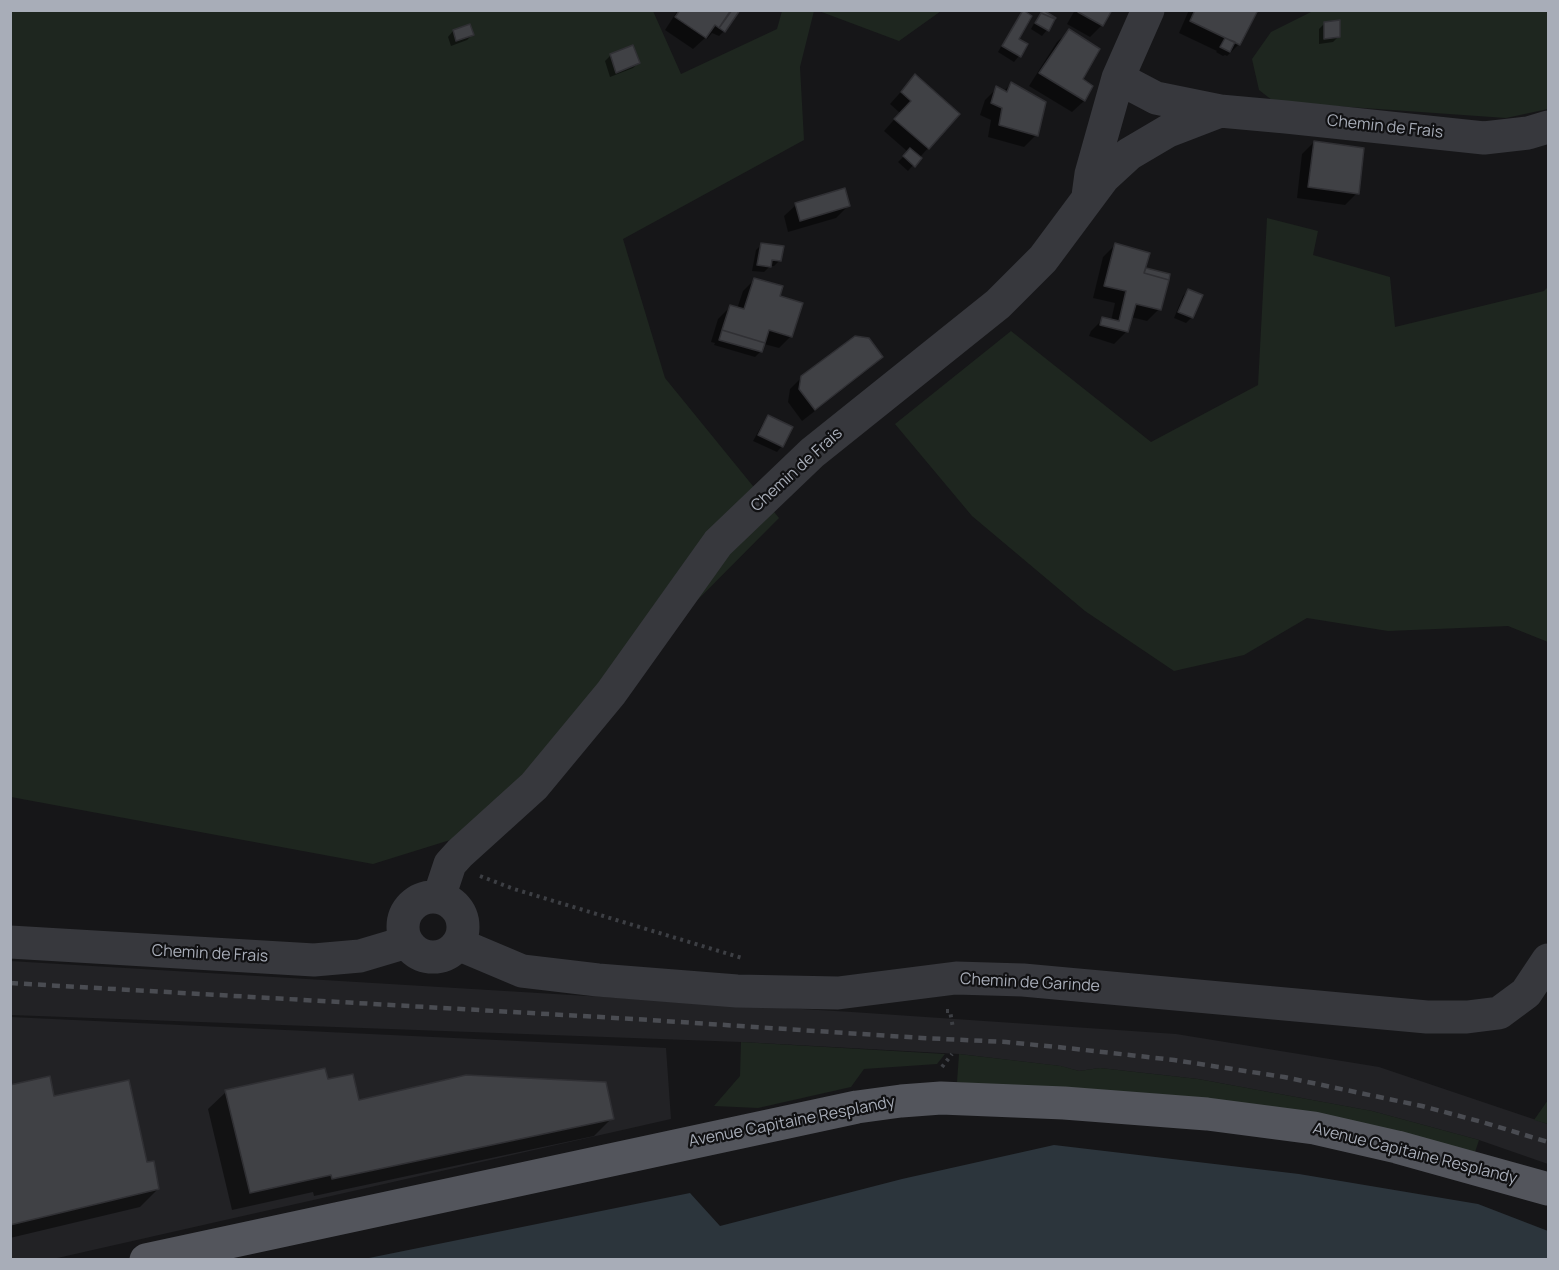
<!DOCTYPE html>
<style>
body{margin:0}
#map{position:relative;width:1559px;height:1270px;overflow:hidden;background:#161618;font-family:Manrope,sans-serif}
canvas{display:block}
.frame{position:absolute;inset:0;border:12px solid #a8adb8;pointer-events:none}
</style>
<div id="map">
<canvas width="1559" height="1270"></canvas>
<div class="frame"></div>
</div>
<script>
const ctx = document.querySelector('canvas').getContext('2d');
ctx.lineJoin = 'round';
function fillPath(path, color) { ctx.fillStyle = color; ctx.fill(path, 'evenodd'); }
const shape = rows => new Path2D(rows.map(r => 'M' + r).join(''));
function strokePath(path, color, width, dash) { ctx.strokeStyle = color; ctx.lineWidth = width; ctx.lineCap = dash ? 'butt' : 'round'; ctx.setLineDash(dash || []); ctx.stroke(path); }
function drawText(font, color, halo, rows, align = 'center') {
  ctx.font = font + ' Manrope,sans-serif'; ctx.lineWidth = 4.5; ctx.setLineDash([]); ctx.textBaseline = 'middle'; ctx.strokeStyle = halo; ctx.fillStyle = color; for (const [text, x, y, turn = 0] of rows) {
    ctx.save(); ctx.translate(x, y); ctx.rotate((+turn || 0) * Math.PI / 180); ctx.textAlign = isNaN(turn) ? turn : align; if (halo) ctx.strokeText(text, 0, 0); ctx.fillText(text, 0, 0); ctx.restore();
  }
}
const built = shape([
 [10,961,852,1012,1176,1034,1379,1067,1548,1124,1548,1164,1479,1140,1372,1111,1198,1079,1100,1068,1079,1071,1060,1066,959,1054,741,1042,11,1015],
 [11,1017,666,1048,671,1119,53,1259,11,1260]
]);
const green = shape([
 [10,11,653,11,681,74,777,29,782,11,814,11,800,67,804,140,623,239,665,378,779,518,463,836,373,864,11,797],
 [819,11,941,10,941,11,899,41],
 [1313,11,1548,11,1548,109,1506,118,1335,106,1277,104,1259,90,1252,59,1271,32],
 [1267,218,1318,231,1313,255,1390,277,1395,327,1544,291,1548,287,1548,642,1508,626,1388,631,1307,618,1244,655,1174,671,1085,611,972,516,895,424,1011,331,1151,442,1258,385],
 [741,1042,945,1054,937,1064,864,1069,851,1087,758,1108,714,1106,740,1076],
 [959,1054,1061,1066,1079,1071,1100,1068,1198,1079,1372,1111,1479,1140,1475,1152,957,1082],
 [1548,1100,1548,1124,1534,1120]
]);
const water = shape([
 [1054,1145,1299,1174,1478,1204,1548,1231,1548,1259,364,1259,690,1193,720,1226,902,1179]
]);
const shadow = shape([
 [678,10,738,10,724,31,719,36,712,33,707,39,705,38,693,49,665,30],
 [1075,10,1110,10,1102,25,1090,37,1067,24],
 [1189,10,1256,10,1239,44,1227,56,1225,55,1223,56,1216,52,1217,51,1179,33],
 [1024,12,1017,39,1026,44,1019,56,1014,62,998,52,1018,18],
 [1043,12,1047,30,1042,36,1031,29,1037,18],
 [1325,23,1339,36,1333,42,1319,44,1319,29],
 [453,31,473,34,467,40,451,46,448,37],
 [1069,31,1081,80,1091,86,1084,101,1072,112,1029,86,1057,42],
 [611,55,638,63,633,68,610,77,605,61],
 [915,76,928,148,908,171,898,162,908,152,884,131,900,113,890,104],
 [1011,84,1036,135,1024,147,988,137,991,120,980,115,985,100,997,88,1003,92],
 [1314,142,1357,193,1345,205,1297,198,1302,154],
 [796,205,848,206,836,218,788,232,784,216],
 [762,244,779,261,774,266,770,266,764,272,752,271,756,250],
 [1115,245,1143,273,1146,269,1159,309,1147,321,1131,317,1126,332,1114,344,1089,336,1091,331,1103,319,1111,321,1115,303,1093,298,1103,257],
 [755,279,778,297,791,336,779,348,764,344,761,351,755,357,714,345,715,343,711,342,718,319,730,307,737,309,743,291],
 [1188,290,1192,317,1186,323,1174,318,1183,296],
 [881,357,869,369,802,421,788,402,790,389,802,377],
 [769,417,782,446,777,452,753,441,763,423],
 [327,1080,358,1101,612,1118,594,1136,314,1196,313,1192,232,1210,208,1109,226,1092],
 [10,1086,53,1098,146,1164,158,1189,140,1207,10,1238]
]);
const building = shape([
 [680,10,731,10,719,28,715,25,706,38,675,17,680,10],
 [732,10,740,10,725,32,719,28,732,10],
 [1023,10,1032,16,1019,39,1028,44,1021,57,1002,46,1023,10],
 [1043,10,1056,18,1055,19,1041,13,1043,10],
 [1079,10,1112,10,1103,26,1078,12,1079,10],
 [1195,10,1258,10,1240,45,1190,21,1195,10],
 [1041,13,1055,19,1049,31,1035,23,1041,13],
 [1340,20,1340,37,1324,39,1324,22,1340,20],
 [470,24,474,35,456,41,453,30,470,24],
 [1069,29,1100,49,1083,79,1093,86,1085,101,1039,73,1069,29],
 [1225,38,1235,42,1230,52,1220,47,1225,38],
 [633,45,640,63,616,73,610,54,633,45],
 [915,74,960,114,929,149,894,119,911,101,901,92,915,74],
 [1011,82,1046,102,1038,136,999,125,1002,108,991,103,996,86,1007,92,1011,82],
 [1314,141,1364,148,1359,194,1308,187,1314,141],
 [910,148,922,158,915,167,903,156,910,148],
 [845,188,850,206,800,221,795,203,845,188],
 [761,243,784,246,781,261,772,260,771,267,757,265,761,243],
 [1115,243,1150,253,1144,273,1169,280,1161,310,1136,304,1128,332,1100,325,1102,317,1119,321,1126,291,1104,286,1115,243],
 [1146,268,1170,274,1169,280,1144,273,1146,268],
 [754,278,783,286,780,296,803,303,792,337,769,330,765,343,722,330,730,305,744,309,754,278],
 [1188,289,1203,295,1193,318,1178,312,1188,289],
 [722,330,765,343,762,352,719,340,722,330],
 [855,336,869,338,883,357,815,410,799,389,801,376,855,336],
 [768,415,793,427,783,447,758,435,768,415],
 [325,1068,328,1079,353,1074,359,1100,466,1075,606,1082,614,1119,332,1179,331,1175,250,1193,225,1090,325,1068],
 [50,1076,54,1096,129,1080,147,1162,154,1161,159,1189,10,1225,10,1085,50,1076]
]);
const path = shape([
 [480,876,514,889,742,958],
 [946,1011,950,1011,953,1028],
 [942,1067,952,1054]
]);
const minor = shape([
 [1118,78,1156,98,1220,111,1286,117,1484,138,1528,133,1548,127],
 [1088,196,1091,174,1118,78,1148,10],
 [439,897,450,864,460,853,534,786,611,693,718,543,812,453,998,304,1043,259,1104,177,1129,154,1168,131,1220,111],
 '403 927a30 30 0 1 1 60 0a30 30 0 1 1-60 0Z',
 [10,942,314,960,360,956,407,942],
 [458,944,522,971,598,980,737,991,838,993,956,978,1023,980,1427,1017,1467,1017,1499,1013,1526,993,1548,960]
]);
const major = shape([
 [146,1260,857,1107,901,1101,941,1098,1064,1103,1207,1114,1314,1128,1397,1147,1548,1189]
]);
const rail = shape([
 [10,983,634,1019,922,1038,1006,1042,1067,1048,1174,1060,1284,1077,1422,1106,1482,1122,1548,1142]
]);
const streetNames = [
 ["Chemin de Frais",1385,127,6],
 ["Chemin de Frais",797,470,-42],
 ["Chemin de Frais",210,954,3],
 ["Chemin de Garinde",1030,983,3],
 ["Avenue Capitaine Resplandy",792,1122,-11],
 ["Avenue Capitaine Resplandy",1415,1154,14]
];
fillPath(built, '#222225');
fillPath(green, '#1e261f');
fillPath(water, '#2c353c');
fillPath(shadow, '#0007');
fillPath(building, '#404145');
strokePath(building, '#303034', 1.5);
strokePath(path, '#3d3f44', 4, [3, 4.5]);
strokePath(minor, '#37383d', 33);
strokePath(major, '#53555c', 33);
strokePath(rail, '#4a4c52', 4.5, [8, 6]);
drawText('16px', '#a8adb8', '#111113', streetNames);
</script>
